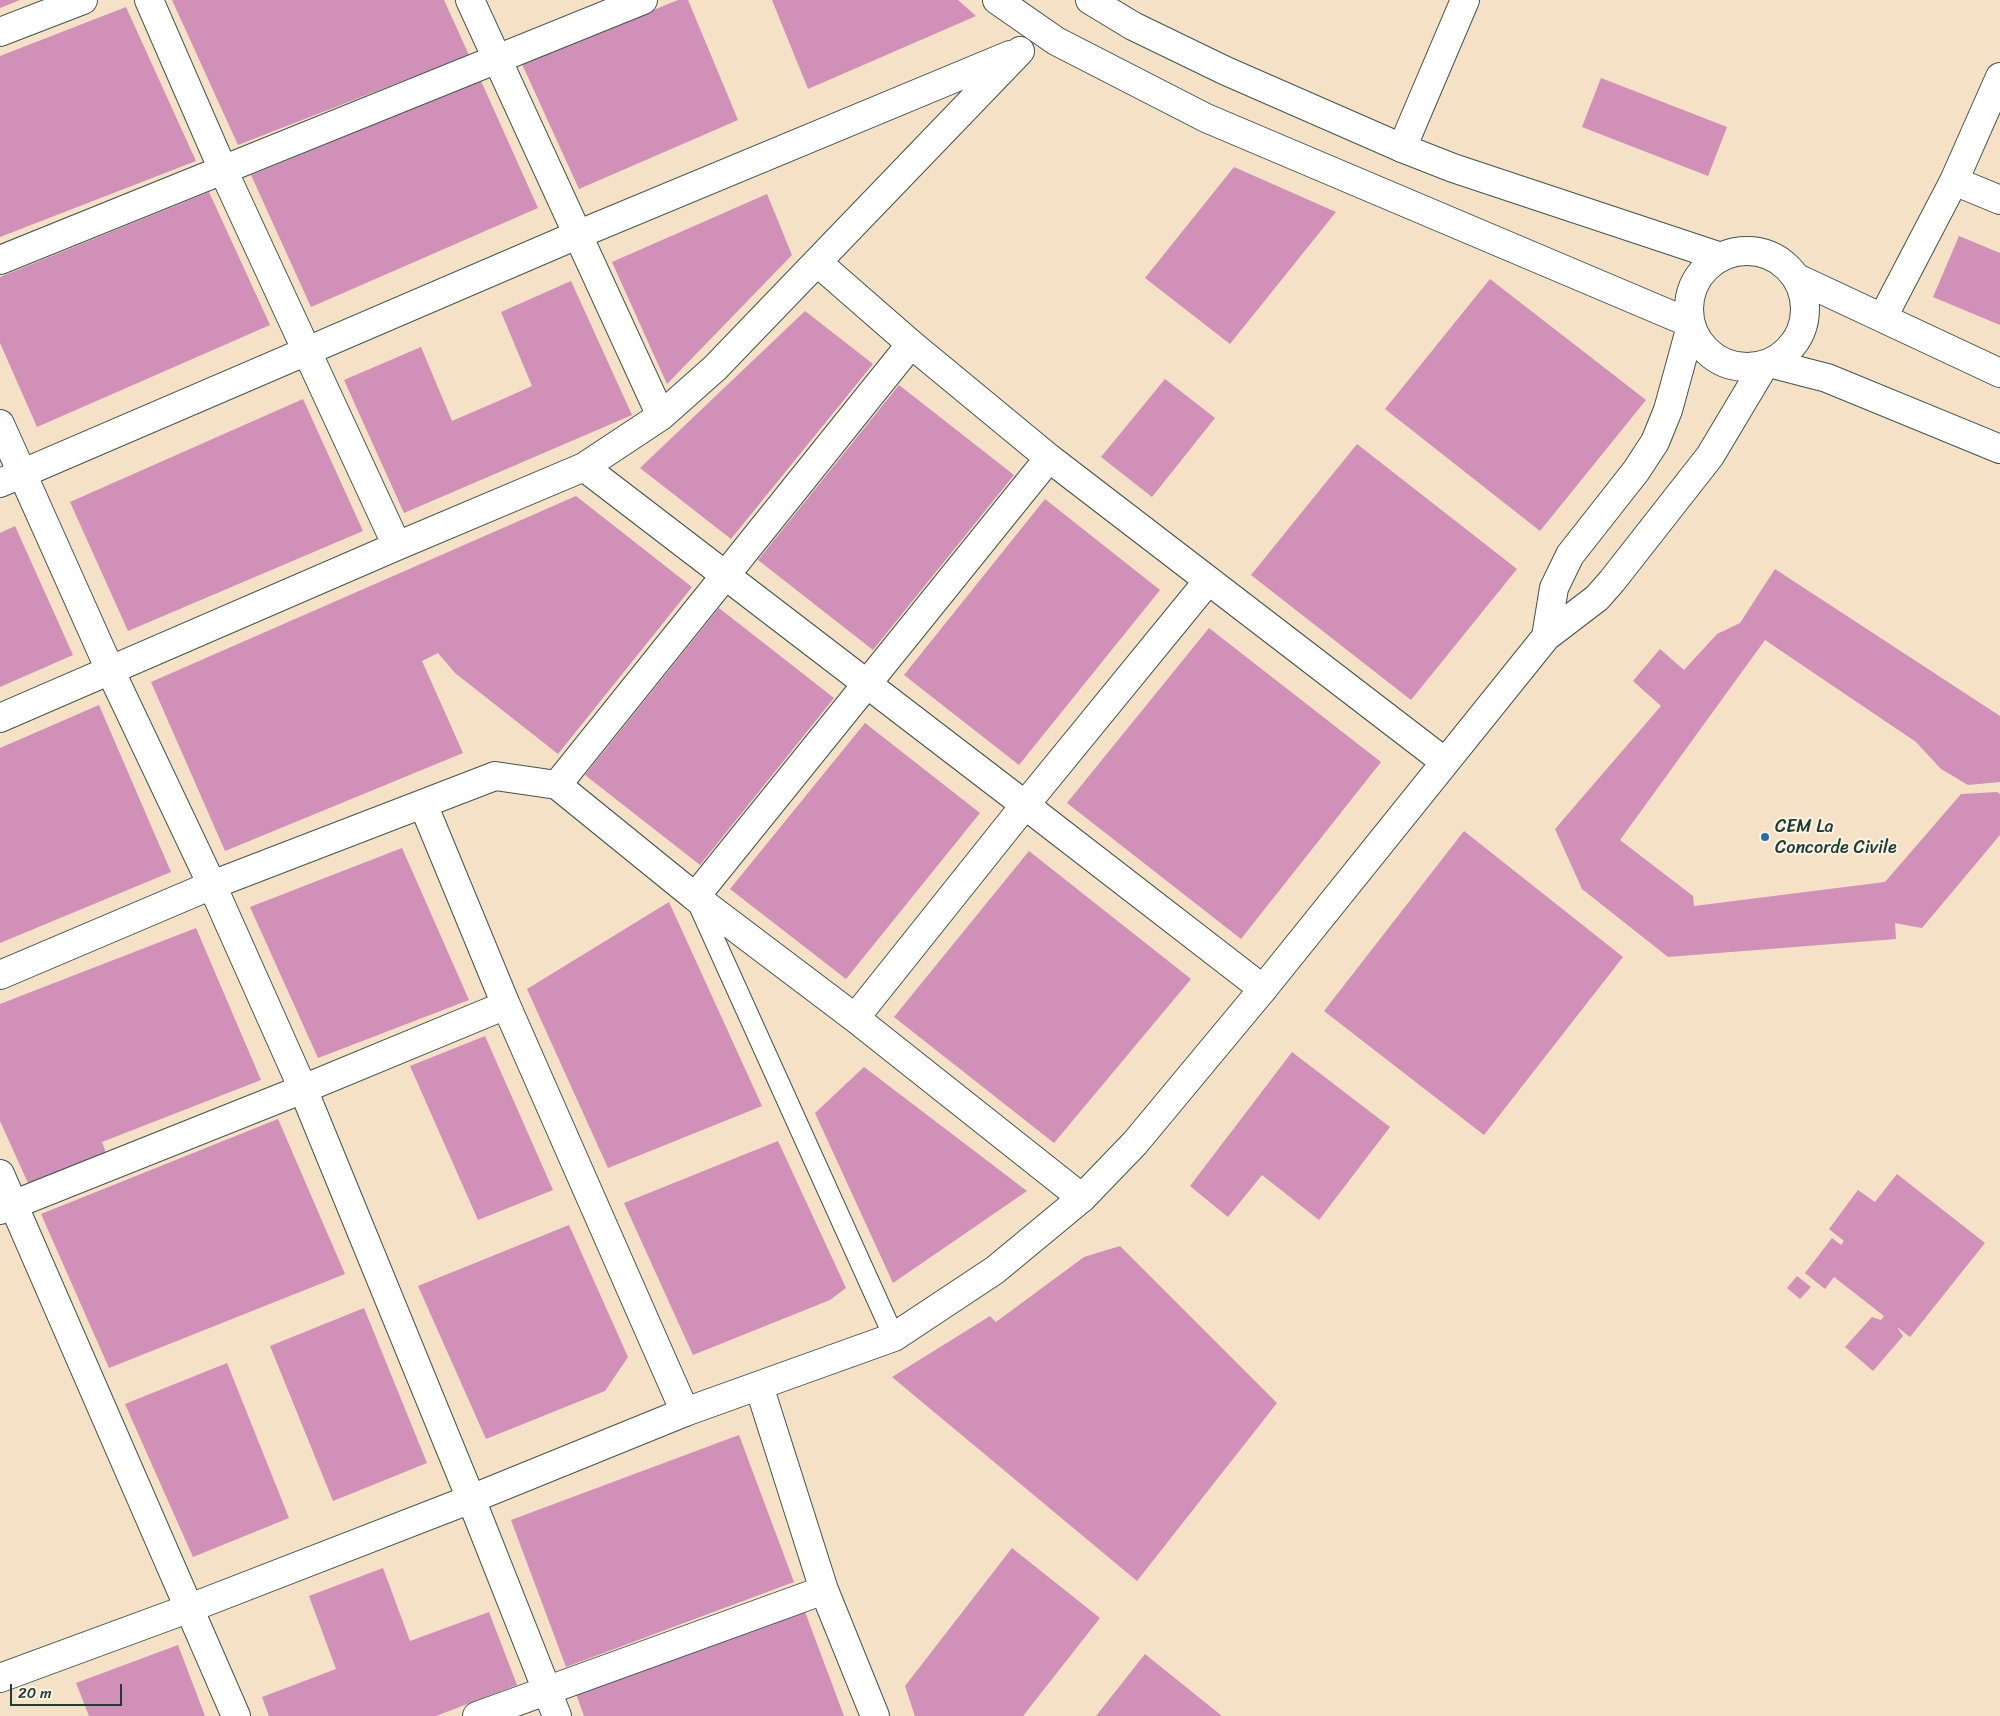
<!DOCTYPE html>
<style>
body{margin:0}
#map{position:relative;width:2000px;height:1716px;overflow:hidden;background:#f5e1c6;font-family:Sriracha,sans-serif}
canvas{display:block}
.scale{position:absolute;left:10px;top:1684px;width:112px;height:22px;box-sizing:border-box;border:2px solid #1f3d34;border-top:0;padding-left:6px;font-size:15px;line-height:18px;white-space:nowrap;color:#1f3d34;-webkit-text-stroke:4px #fcf5e5;paint-order:stroke}
</style>
<div id="map">
<canvas width="2000" height="1716"></canvas>
<div class="scale">20 m</div>
</div>
<script>
const ctx = document.querySelector('canvas').getContext('2d');
ctx.lineJoin = 'round';
function fillPath(path, color) { ctx.fillStyle = color; ctx.fill(path, 'evenodd'); }
const shape = rows => new Path2D(rows.map(r => 'M' + r).join(''));
function strokePath(path, color, width, dash) { ctx.strokeStyle = color; ctx.lineWidth = width; ctx.lineCap = dash ? 'butt' : 'round'; ctx.setLineDash(dash || []); ctx.stroke(path); }
function drawText(font, color, halo, rows, align = 'center') {
  ctx.font = font + ' Sriracha,sans-serif'; ctx.lineWidth = 4; ctx.setLineDash([]); ctx.textBaseline = 'middle'; ctx.strokeStyle = halo; ctx.fillStyle = color; for (const [text, x, y, turn = 0] of rows) {
    ctx.save(); ctx.translate(x, y); ctx.rotate((+turn || 0) * Math.PI / 180); ctx.textAlign = isNaN(turn) ? turn : align; if (halo) ctx.strokeText(text, 0, 0); ctx.fillText(text, 0, 0); ctx.restore();
  }
}
const building = shape([
 [0,0,20,0,0,8],
 [172,0,444,0,469,55,238,145],
 [678,0,688,0,738,120,579,189,522,64],
 [772,0,958,0,976,16,808,89],
 [126,7,196,161,0,237,0,56],
 [1601,78,1727,127,1708,176,1582,127],
 [481,81,538,208,311,307,251,175],
 [1234,167,1336,212,1230,344,1145,278],
 [209,192,270,325,37,427,0,343,0,277],
 [767,194,792,255,667,384,612,262],
 [1959,236,2000,253,2000,325,1933,297],
 [1490,279,1646,400,1540,531,1385,409],
 [571,281,632,415,404,513,344,380,421,347,452,421,503,399,532,386,501,312],
 [805,311,873,364,731,539,640,468],
 [1165,379,1215,418,1152,497,1101,457],
 [899,385,1014,475,873,650,758,560],
 [303,399,363,531,128,631,70,502],
 [1357,444,1517,569,1411,700,1251,575],
 [576,496,692,587,558,754,455,673,438,653,422,661,463,753,225,851,151,682],
 [1045,499,1160,590,1019,765,904,675],
 [15,526,73,655,0,687,0,533],
 [1775,569,2000,716,2000,782,1968,785,1941,769,1916,742,1765,640,1620,840,1693,896,1694,906,1885,882,1961,794,1997,792,2000,794,2000,835,1922,928,1895,923,1896,939,1668,957,1582,889,1555,829,1661,706,1633,681,1660,649,1684,670,1717,634,1740,623],
 [719,608,834,698,700,865,585,775],
 [1209,628,1381,762,1241,939,1067,803],
 [99,705,171,872,0,943,0,748],
 [865,723,980,813,846,979,730,889],
 [1464,831,1623,957,1484,1135,1324,1011],
 [402,848,469,1000,318,1058,250,907],
 [1029,851,1191,979,1054,1143,894,1017],
 [669,902,762,1106,608,1168,527,989],
 [196,928,261,1080,102,1142,106,1153,28,1183,0,1121,0,1004],
 [485,1036,553,1190,478,1220,410,1066],
 [1292,1052,1390,1127,1319,1220,1262,1175,1228,1217,1190,1186],
 [864,1067,1027,1191,893,1283,815,1113],
 [278,1119,345,1274,109,1368,41,1214],
 [778,1141,846,1288,830,1300,693,1355,624,1203],
 [1897,1174,1985,1243,1910,1337,1897,1327,1903,1336,1873,1371,1845,1347,1872,1317,1881,1320,1884,1316,1834,1277,1825,1289,1805,1273,1832,1238,1841,1245,1844,1241,1829,1229,1858,1190,1875,1202],
 [569,1225,628,1357,605,1391,486,1439,418,1286],
 [1120,1246,1277,1403,1137,1581,892,1377,990,1316,996,1322,1084,1257],
 [1797,1276,1811,1287,1800,1299,1787,1288],
 [364,1308,427,1463,333,1501,270,1346],
 [227,1363,289,1518,193,1557,125,1404],
 [739,1435,794,1582,566,1667,511,1520],
 [1012,1548,1100,1618,1023,1716,915,1716,905,1686],
 [383,1568,410,1641,489,1612,517,1685,436,1716,269,1716,262,1697,336,1669,309,1596],
 [804,1609,844,1716,584,1716,576,1694],
 [178,1645,205,1716,89,1716,76,1683],
 [1145,1654,1222,1716,1096,1716]
]);
const lane = shape([
 [696,899,894,1337]
]);
const street = shape([
 [149,0,223,170,397,546],
 [470,0,661,416],
 [0,32,83,0],
 [1402,148,1465,0],
 [1954,181,2000,200],
 [0,260,643,0],
 [817,262,911,344,1049,458,1445,762],
 [1883,317,1954,181,2000,77],
 [0,424,110,670,212,885,303,1089,471,1499,557,1716],
 [584,467,1025,805,1263,989],
 [0,483,577,235,1010,55],
 [0,718,397,546,584,467,661,416,715,368,1020,51],
 [557,785,911,344],
 [423,804,506,1005,685,1412],
 [695,897,1049,458],
 [0,975,212,885,495,776,557,785,695,897,855,1018,1082,1198],
 [855,1018,1025,805,1208,581],
 [0,1174,236,1716],
 [0,1210,303,1089,506,1005],
 [759,1386,824,1590,875,1716],
 [477,1716,824,1590]
]);
const secondary = shape([
 [997,0,1056,41,1206,118,1690,323],
 [1090,0,1133,26,1226,71,1402,148,1453,168,1721,257],
 '1689 309a58 58 0 1 1 116 0a58 58 0 1 1-116 0Z',
 [1797,278,2000,373],
 [1769,363,1827,378,2000,449],
 [1546,637,1554,588,1570,555,1636,471,1655,442,1668,410,1691,326],
 [0,1678,190,1608,471,1499,685,1412,894,1337,995,1270,1082,1198,1135,1143,1263,989,1546,637,1597,598,1612,581,1710,456,1765,364]
]);
const markers = [
 [1765,837,5,"#1f6fb2"]
];
const poiNames = [
 ["CEM La",1775,827],
 ["Concorde Civile",1775,848]
];
fillPath(building, '#d090b8');
strokePath(lane, '#3f564a', 22);
strokePath(street, '#3f564a', 30);
strokePath(secondary, '#3f564a', 30);
strokePath(lane, '#fff', 20);
strokePath(street, '#fff', 28);
strokePath(secondary, '#fff', 28);
for (const [x, y, r, color] of markers) { const dot = new Path2D(); dot.arc(x, y, r, 0, 2 * Math.PI); ctx.fillStyle = color; ctx.fill(dot); strokePath(dot, '#fcf5e5', 2); }
drawText('18px', '#1f3d34', '#fcf5e5', poiNames, 'left');
</script>
